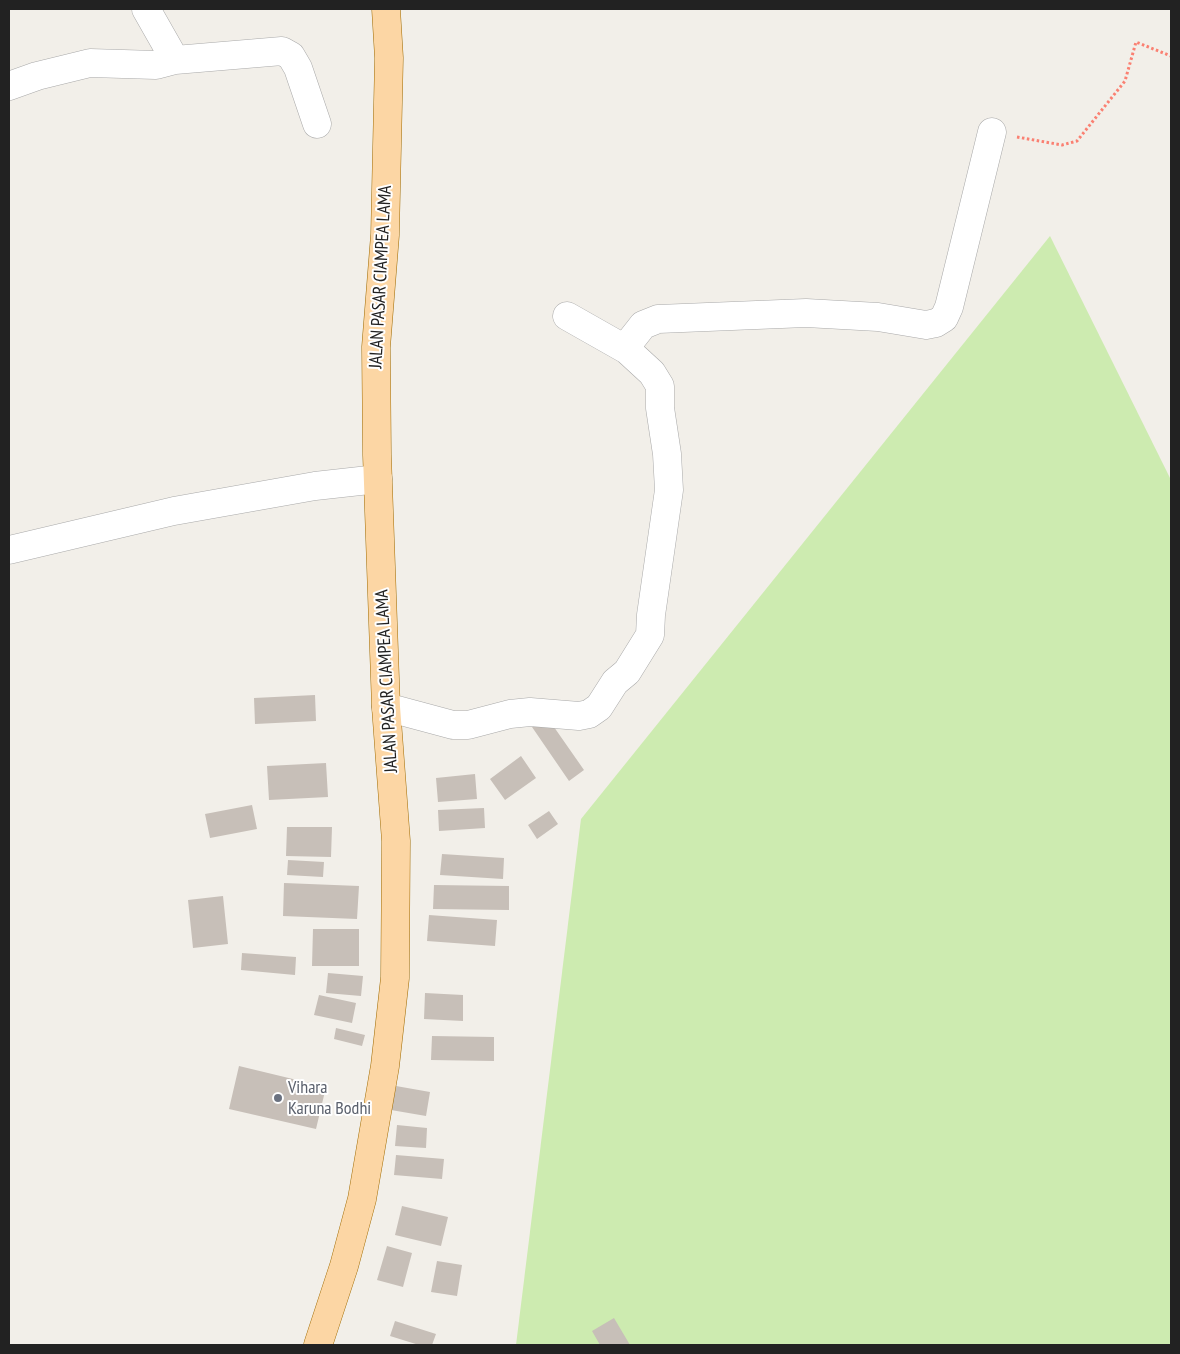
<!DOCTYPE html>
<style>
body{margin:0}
#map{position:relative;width:1180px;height:1354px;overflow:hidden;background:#f2efe9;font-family:"PT Sans Narrow",sans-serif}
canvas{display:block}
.frame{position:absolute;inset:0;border:10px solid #222;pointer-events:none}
</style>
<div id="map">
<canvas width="1180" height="1354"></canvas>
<div class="frame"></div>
</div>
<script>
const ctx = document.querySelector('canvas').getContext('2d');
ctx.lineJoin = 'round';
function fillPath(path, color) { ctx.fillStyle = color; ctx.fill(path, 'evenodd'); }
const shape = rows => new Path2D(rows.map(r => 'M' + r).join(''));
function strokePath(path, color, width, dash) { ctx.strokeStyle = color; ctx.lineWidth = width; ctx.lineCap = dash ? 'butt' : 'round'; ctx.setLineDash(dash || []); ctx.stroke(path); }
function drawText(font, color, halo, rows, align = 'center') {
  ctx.font = font + ' "PT Sans Narrow",sans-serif'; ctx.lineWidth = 4; ctx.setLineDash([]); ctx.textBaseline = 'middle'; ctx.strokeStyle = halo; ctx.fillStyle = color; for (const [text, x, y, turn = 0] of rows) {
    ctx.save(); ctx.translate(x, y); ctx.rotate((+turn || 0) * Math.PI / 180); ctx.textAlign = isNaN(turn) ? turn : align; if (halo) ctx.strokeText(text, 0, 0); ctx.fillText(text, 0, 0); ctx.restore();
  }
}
const grass = shape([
 [1050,236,1171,480,1171,1345,516,1345,581,819]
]);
const building = shape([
 [315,695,316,721,255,724,254,698],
 [547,717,584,770,569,781,532,727],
 [521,756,536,778,505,800,490,779],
 [326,763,328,797,269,800,267,766],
 [475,774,477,799,438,802,436,778],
 [252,805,257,829,210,838,205,814],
 [484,808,485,828,439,831,438,810],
 [549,811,558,824,537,839,528,825],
 [287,827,332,827,331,857,286,856],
 [442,854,504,858,503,879,440,875],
 [288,860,324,862,323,877,287,875],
 [284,883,359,886,357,919,283,916],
 [434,885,509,886,509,910,433,909],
 [223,896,228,944,193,948,188,900],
 [429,915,497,920,495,946,427,941],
 [313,929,359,929,359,966,312,966],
 [242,953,296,957,295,975,241,970],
 [328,973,363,976,361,996,326,993],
 [425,993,463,995,463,1021,424,1019],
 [319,995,356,1003,352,1023,314,1015],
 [336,1028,365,1035,362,1046,334,1039],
 [432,1036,494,1037,494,1061,431,1060],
 [239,1066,326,1087,316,1129,229,1109],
 [396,1086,430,1092,426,1116,391,1110],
 [397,1125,427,1128,426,1148,395,1146],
 [396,1155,444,1159,442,1179,394,1175],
 [402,1206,448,1217,441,1246,395,1235],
 [387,1246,412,1253,403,1287,377,1280],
 [437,1261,462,1265,457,1296,431,1292],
 [614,1318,630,1345,600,1345,592,1331],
 [395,1321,436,1334,432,1345,419,1345,390,1336]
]);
const path = shape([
 [1017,137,1062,145,1077,141,1125,81,1136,42,1171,56]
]);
const minor = shape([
 [146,9,175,60,282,51,291,56,298,68,317,124],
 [9,86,37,76,90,63,156,65,175,60],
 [567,316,627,350],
 [9,550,174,511,315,486,378,479],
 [386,707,453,725,468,725,510,714,530,712,579,716,589,714,599,707,615,682,627,672,650,635,651,615,669,490,667,454,660,408,660,386,652,373,627,350,632,339,643,325,658,319,806,313,878,317,926,325,936,323,944,318,949,307,992,132]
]);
const major = shape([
 [318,1345,344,1266,362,1199,385,1066,395,978,396,841,386,707,377,455,376,347,385,235,389,58,386,9]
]);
const markers = [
 [278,1098,5,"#6b7280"]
];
const streetNames = [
 ["JALAN PASAR CIAMPEA LAMA",381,277,-87],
 ["JALAN PASAR CIAMPEA LAMA",387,681,-93]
];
const worshipNames = [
 ["Vihara",288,1088],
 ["Karuna Bodhi",288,1109]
];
fillPath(grass, '#cdebb0');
fillPath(building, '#c7bfb8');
strokePath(minor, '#a9a9a9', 29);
strokePath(major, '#a06b00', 29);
strokePath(path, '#fa8072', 3, [2.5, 2.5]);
strokePath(minor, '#fff', 28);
strokePath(major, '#fcd6a4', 28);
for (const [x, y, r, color] of markers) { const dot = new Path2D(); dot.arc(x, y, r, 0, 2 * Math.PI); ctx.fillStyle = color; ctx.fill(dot); strokePath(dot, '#fff', 2); }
drawText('18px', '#222', '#fff', streetNames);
drawText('18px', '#5b616d', '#fff', worshipNames, 'left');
</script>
